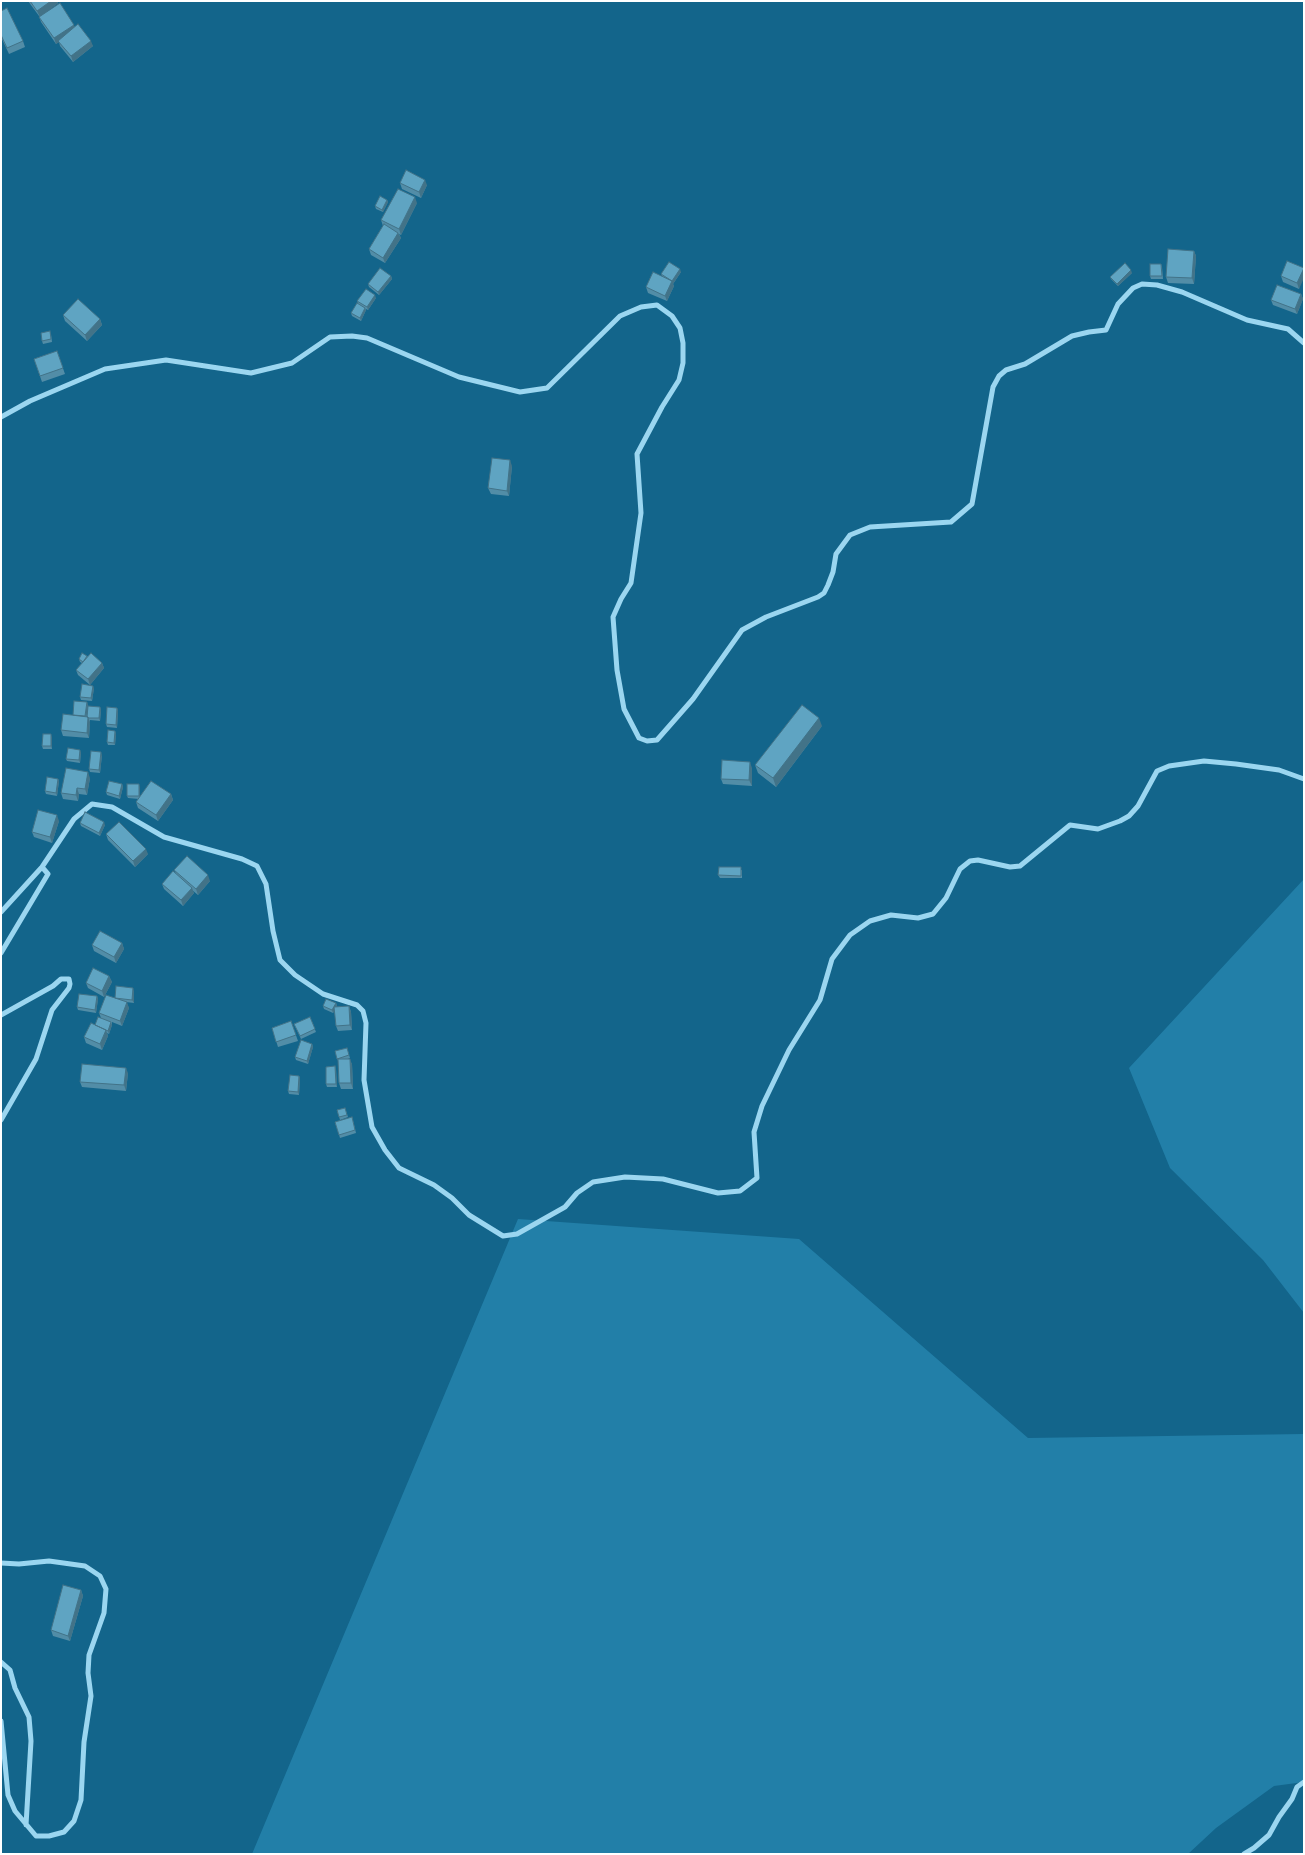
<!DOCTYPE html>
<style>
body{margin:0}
#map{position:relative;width:1305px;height:1855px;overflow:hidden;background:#13658b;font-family:"Alegreya Sans",sans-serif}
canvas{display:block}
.frame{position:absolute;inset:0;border:2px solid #fff;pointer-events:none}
</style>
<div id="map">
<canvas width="1305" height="1855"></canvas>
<div class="frame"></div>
</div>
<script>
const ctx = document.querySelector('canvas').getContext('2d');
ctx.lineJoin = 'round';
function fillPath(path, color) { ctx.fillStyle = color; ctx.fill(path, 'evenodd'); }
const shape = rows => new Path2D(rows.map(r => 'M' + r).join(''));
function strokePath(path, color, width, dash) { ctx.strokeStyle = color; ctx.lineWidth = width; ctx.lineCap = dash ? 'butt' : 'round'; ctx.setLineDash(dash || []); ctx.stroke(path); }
const green = shape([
 [1304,879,1304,1313,1263,1260,1170,1168,1129,1068],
 [518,1219,799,1239,1028,1438,1304,1434,1304,1782,1274,1786,1216,1828,1188,1854,252,1854]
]);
const street = shape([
 [1,417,30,401,105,369,166,360,251,373,292,363,330,337,352,336,367,338,459,377,520,392,547,388,620,316,641,307,657,305,672,316,680,328,683,343,683,363,679,380,662,407,637,454,641,513,631,583,621,599,613,617,617,670,624,709,639,738,647,741,657,740,693,699,742,630,766,617,818,597,824,593,828,585,833,572,836,554,850,535,870,527,951,522,972,504,993,387,999,376,1006,370,1025,364,1072,336,1089,332,1106,330,1118,304,1133,288,1142,284,1157,285,1182,292,1247,320,1288,329,1304,343],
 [1,912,42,867,74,819,92,804,112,807,164,837,242,859,257,866,266,884,273,931,280,960,295,975,323,994,357,1005,363,1011,366,1023,364,1080,372,1127,385,1150,399,1168,434,1185,452,1198,469,1215,503,1236,517,1234,565,1207,577,1193,593,1182,625,1177,663,1179,718,1193,740,1191,757,1178,754,1132,762,1106,789,1050,820,1000,832,959,850,935,870,921,891,915,918,918,933,914,946,898,960,869,970,861,978,860,1010,867,1020,866,1070,825,1098,829,1120,821,1129,816,1138,806,1157,771,1169,766,1204,761,1236,764,1279,770,1304,779],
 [1,953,48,874,42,867],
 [1,1015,53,986,61,979,69,979,70,984,69,988,52,1010,36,1059,1,1120],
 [1,1563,19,1564,49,1561,85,1566,100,1576,106,1589,104,1613,89,1655,88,1673,91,1696,84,1742,81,1800,74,1821,64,1832,49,1836,36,1836,15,1811,8,1795,1,1721],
 [1,1662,10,1670,15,1688,29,1717,31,1741,26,1825],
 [1244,1854,1254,1848,1269,1835,1279,1817,1292,1799,1297,1787,1304,1782]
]);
const wall = shape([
 [28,1,57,1,58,3,46,12,75,27,93,46,73,62,60,46,59,42,56,44,41,22,39,16],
 [1,11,23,41,25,47,9,54,1,37],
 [400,183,427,185,421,198,402,189],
 [387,200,388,202,383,212,376,209,375,206],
 [417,203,401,235,399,234,401,238,385,263,371,255,369,249,383,226,381,220],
 [1194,251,1196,256,1194,284,1168,283,1166,277],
 [1161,264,1162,267,1163,279,1151,279,1150,276],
 [1304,268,1299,289,1283,282,1281,276],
 [681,272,673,284,674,286,667,301,648,293,646,287,662,276,661,274],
 [1132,273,1118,286,1111,279,1110,277],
 [391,276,392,279,379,295,369,287,368,284],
 [1301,294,1303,299,1297,314,1273,305,1271,300],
 [376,298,368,310,366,309,366,310,361,321,352,316,351,313,358,304,357,301],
 [63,315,100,319,102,325,87,341,65,321],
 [51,334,52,342,43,344,42,341],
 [57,351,65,374,42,382,34,359],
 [512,466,509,496,491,494,488,488],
 [87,656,102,663,104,668,90,685,78,675,76,670,82,663,80,662,79,659],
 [94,688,92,701,81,700,80,697],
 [88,704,87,717,100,707,101,710,100,721,90,720,90,722,89,738,63,736,61,730,73,715],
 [117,708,118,711,117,728,107,727,106,724],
 [822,726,776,787,758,773,755,765],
 [115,731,116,734,115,745,108,745,107,742],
 [52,737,52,749,43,749,42,746],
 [81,752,80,763,67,761,66,759],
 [102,755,100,773,90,772,89,769],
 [752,768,752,786,723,784,721,779],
 [90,778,87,795,79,794,78,801,63,799,61,793],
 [58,779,59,781,57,796,46,794,45,791],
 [122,784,123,787,120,799,107,795,106,792],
 [140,787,140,797,171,794,173,800,158,821,138,808,136,802,139,799,128,798,127,796],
 [59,821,52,843,34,837,32,832],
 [80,823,105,825,100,836,81,826],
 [106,834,148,854,135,867,108,840],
 [174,870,210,881,198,895,192,890,194,893,183,906,164,889,162,884,176,874],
 [742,870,742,878,720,878,718,875],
 [122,943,124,949,116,963,94,951,92,945],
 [109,976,112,982,104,997,88,988,86,983],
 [134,991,134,1003,126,1002,129,1008,122,1026,112,1022,112,1025,109,1034,107,1033,108,1036,102,1050,86,1043,84,1037,101,1018,99,1013,115,998],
 [97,996,98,999,96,1013,78,1010,77,1007],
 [336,1003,337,1006,336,1007,349,1006,351,1012,352,1030,338,1031,336,1026,335,1010,333,1013,324,1009,323,1006],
 [310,1017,316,1032,301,1039,294,1024],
 [291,1021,298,1041,278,1047,272,1028],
 [312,1044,313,1047,308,1064,296,1060,295,1057],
 [347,1048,350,1058,348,1059,352,1064,353,1089,341,1089,339,1083,338,1061,335,1051],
 [335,1066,336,1069,337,1087,327,1087,326,1084],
 [128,1073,126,1091,82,1087,80,1082],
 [299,1076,300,1078,299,1095,289,1094,288,1091],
 [345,1108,348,1117,340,1120,337,1110],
 [352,1117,356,1133,340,1138,335,1122],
 [81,1590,83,1596,70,1641,53,1636,51,1630]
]);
const shadedWall = shape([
 [51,1,57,1,58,3,40,17,37,11],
 [74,25,76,31,56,44,54,38],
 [91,41,93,46,73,62,71,56],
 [425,180,427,185,421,198,419,192],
 [415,197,417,203,401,235,399,229],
 [387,200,388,202,383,212,382,210],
 [398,233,401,238,385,263,383,258],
 [1194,251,1196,256,1194,284,1192,278],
 [1304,268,1304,278,1299,289,1297,283],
 [680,269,681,272,673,284,674,286,667,301,665,296,672,281],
 [1131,270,1132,273,1118,286,1117,284],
 [391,276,392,279,379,295,378,292],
 [1301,294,1303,299,1297,314,1295,309],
 [375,295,376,298,368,310,367,307],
 [365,308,366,310,361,321,360,318],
 [100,319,102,325,87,341,85,335],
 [510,460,512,466,509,496,507,491],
 [102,663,104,668,90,685,88,679],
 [93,686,94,688,92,701,91,698],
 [87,702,88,704,86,721,85,718],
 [100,707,101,710,100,721,99,718],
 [117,708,118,711,117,728,116,725],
 [88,717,90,722,89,738,87,733],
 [819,718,822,726,776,787,773,778],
 [115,731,116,734,115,745,114,743],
 [51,734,52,737,52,749,51,746],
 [80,750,81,752,80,763,79,760],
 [101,752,102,755,100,773,99,770],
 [750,762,752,768,752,786,749,780],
 [88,772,90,778,87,795,85,789],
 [58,779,59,781,57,796,56,793],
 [122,784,123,787,120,799,119,796],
 [139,784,140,787,140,799,139,796],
 [77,788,79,794,78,801,76,795],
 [171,794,173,800,158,821,156,815],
 [57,815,59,821,52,843,50,837],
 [104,822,105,825,100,836,99,833],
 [146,849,148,854,135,867,133,861],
 [208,875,210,881,198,895,196,889],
 [192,888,194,893,183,906,181,900],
 [122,943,124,949,116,963,114,957],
 [109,976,112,982,104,997,102,991],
 [133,988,134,991,134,1003,132,1000],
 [97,996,98,999,96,1013,95,1010],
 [127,1002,129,1008,122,1026,120,1021],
 [336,1003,337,1006,333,1013,332,1010],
 [349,1006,351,1012,352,1030,350,1025],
 [111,1022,112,1025,109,1034,108,1031],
 [106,1030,108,1036,102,1050,100,1044],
 [312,1044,313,1047,308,1064,307,1061],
 [350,1059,352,1064,353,1089,351,1083],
 [335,1066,336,1069,337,1087,336,1084],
 [126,1068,128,1073,126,1091,124,1085],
 [299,1076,300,1078,299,1095,298,1092],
 [81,1590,83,1596,70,1641,68,1636]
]);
const building = shape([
 [30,1,51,1,37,11,30,1],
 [60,3,74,25,54,38,39,17,60,3],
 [7,8,23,41,7,48,1,35,1,11,7,8],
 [78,24,91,41,71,56,58,41,78,24],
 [406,170,425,180,419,192,400,183,406,170],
 [398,189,415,197,399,229,381,220,398,189],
 [380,196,387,200,382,210,375,206,380,196],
 [384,224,398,233,383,258,369,249,384,224],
 [1168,249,1194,251,1192,278,1166,277,1168,249],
 [1287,261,1304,268,1297,283,1281,276,1287,261],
 [669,262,680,269,672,281,661,274,669,262],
 [1125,263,1131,270,1117,284,1110,277,1125,263],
 [1150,264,1161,264,1162,276,1150,276,1150,264],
 [380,268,391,276,378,292,368,284,380,268],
 [653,272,672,281,665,296,646,287,653,272],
 [1277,285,1301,294,1295,309,1271,300,1277,285],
 [366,289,375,295,367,307,357,301,366,289],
 [78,299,100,319,85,335,63,315,78,299],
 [357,303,365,308,360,318,351,313,357,303],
 [50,331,51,339,42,341,41,333,50,331],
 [57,351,63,368,40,376,34,359,57,351],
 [492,458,510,460,507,491,488,488,492,458],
 [82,653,87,656,83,662,79,659,82,653],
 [91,653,102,663,88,679,76,670,91,653],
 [82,684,93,686,91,698,80,697,82,684],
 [74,701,87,702,85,716,73,715,74,701],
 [802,705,819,718,773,778,755,765,802,705],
 [88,706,100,707,99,718,88,718,88,717,87,717,88,706],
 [107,707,117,708,116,725,106,724,107,707],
 [63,714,88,717,87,733,61,730,63,714],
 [108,730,115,731,114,743,107,742,108,730],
 [43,734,51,734,51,746,42,746,43,734],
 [68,748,80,750,79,760,66,759,68,748],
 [91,751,101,752,99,770,89,769,91,751],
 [722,760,750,762,749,780,721,779,722,760],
 [66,768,88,772,85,789,77,788,76,795,61,793,66,768],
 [47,777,58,779,56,793,45,791,47,777],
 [109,781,122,784,119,796,106,792,109,781],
 [151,781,171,794,156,815,136,802,151,781],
 [127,784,139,784,139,796,127,796,127,784],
 [38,810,57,815,50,837,32,832,38,810],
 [85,812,104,822,99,833,80,823,85,812],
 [119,822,146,849,133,861,106,834,119,822],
 [187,856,208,875,196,889,174,870,187,856],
 [719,867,741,867,741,876,718,875,719,867],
 [173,871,192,888,181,900,162,884,173,871],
 [100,931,122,943,114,957,92,945,100,931],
 [93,968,109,976,102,991,86,983,93,968],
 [116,986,133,988,132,1000,115,998,116,986],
 [79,994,97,996,95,1010,77,1007,79,994],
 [106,995,127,1002,120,1021,99,1013,106,995],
 [326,999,336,1003,332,1010,323,1006,326,999],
 [349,1006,350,1025,336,1026,334,1007,349,1006],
 [98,1017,111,1022,108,1031,95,1025,98,1017],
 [310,1017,315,1029,300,1036,294,1024,310,1017],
 [291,1021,296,1035,276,1042,272,1028,291,1021],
 [91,1023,106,1030,100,1044,84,1037,91,1023],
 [301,1040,312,1044,307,1061,295,1057,301,1040],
 [347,1048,349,1055,337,1059,335,1051,347,1048],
 [338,1059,350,1059,351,1083,339,1083,338,1059],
 [82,1064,126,1068,124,1085,80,1082,82,1064],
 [335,1066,336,1084,326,1084,326,1067,335,1066],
 [290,1075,299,1076,298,1092,288,1091,290,1075],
 [345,1108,347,1115,339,1117,337,1110,345,1108],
 [352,1117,355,1130,339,1135,335,1122,352,1117],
 [63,1585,81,1590,68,1636,51,1630,63,1585]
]);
fillPath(green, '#227fa8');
strokePath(street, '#9bd6f0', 5);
fillPath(wall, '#528da7');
fillPath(shadedWall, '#427388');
fillPath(building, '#5fa4c2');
strokePath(building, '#427388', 1);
</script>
